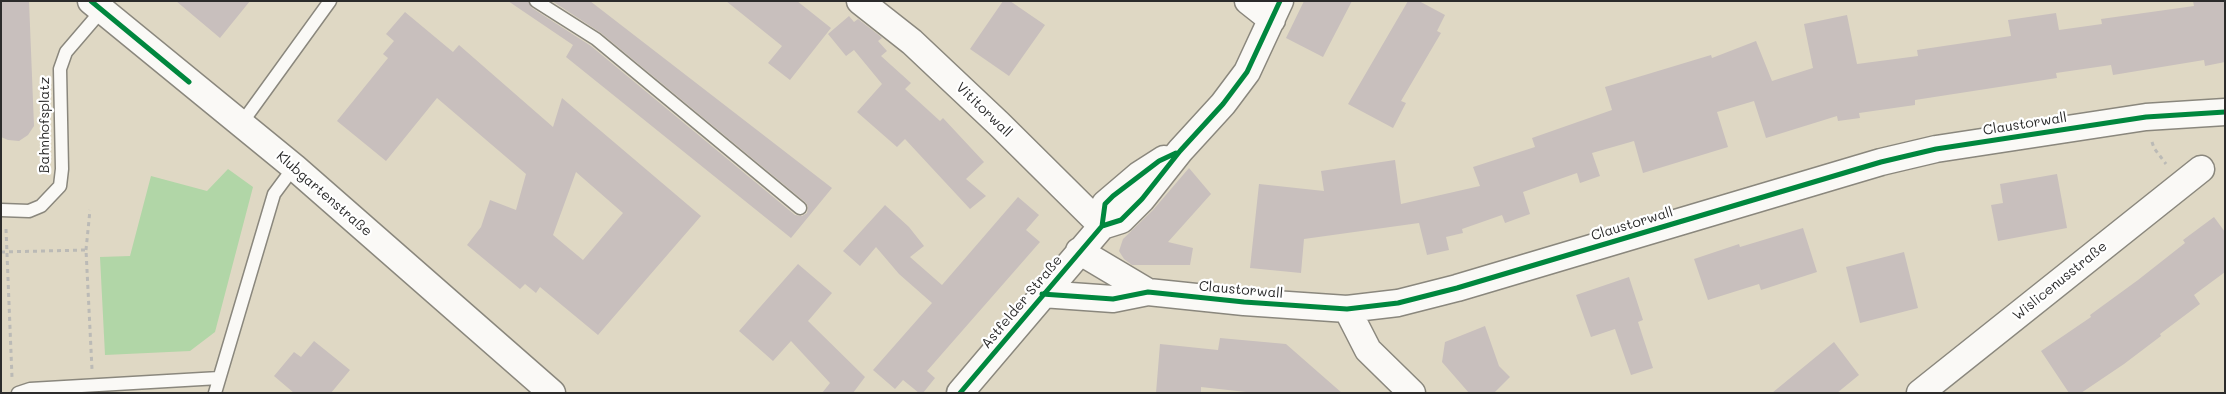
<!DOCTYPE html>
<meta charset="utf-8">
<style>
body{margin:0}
#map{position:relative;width:2226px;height:394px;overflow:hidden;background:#dfd8c4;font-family:Mali,sans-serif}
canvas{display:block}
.frame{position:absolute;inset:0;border:2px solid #2b2b2b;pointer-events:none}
</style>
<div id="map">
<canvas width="2226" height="394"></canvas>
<div class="frame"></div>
</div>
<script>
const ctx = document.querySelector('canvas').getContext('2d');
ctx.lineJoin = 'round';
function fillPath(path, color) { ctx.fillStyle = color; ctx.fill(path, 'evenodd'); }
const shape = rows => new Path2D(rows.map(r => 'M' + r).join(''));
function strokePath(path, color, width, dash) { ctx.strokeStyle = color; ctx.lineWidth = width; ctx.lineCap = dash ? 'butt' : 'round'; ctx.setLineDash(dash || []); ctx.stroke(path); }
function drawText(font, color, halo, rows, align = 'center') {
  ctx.font = font + ' Mali,sans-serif'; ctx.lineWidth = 4.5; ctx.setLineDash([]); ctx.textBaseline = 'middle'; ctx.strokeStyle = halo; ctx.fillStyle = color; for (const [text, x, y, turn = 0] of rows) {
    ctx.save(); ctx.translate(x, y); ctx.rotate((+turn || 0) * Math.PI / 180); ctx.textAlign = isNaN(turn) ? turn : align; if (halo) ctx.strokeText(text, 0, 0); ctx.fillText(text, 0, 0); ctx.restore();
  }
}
const green = shape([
 [228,169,253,187,215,332,190,351,105,355,100,257,130,256,151,176,207,191]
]);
const building = shape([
 [1,1,29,1,34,126,28,135,19,141,8,140,1,137],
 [176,1,250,1,220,38],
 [508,1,528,1,532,8,591,46,795,215,802,216,807,213,808,206,805,202,601,33,552,1,590,1,832,188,791,238,566,57,573,45],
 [726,1,797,1,831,28,790,80,768,63,782,46],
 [1003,1,1010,1,1045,25,1009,76,970,49],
 [1304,1,1352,1,1323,57,1286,38],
 [1408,1,1419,1,1445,15,1437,31,1441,33,1401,101,1406,103,1393,128,1348,104],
 [2193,1,2225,1,2225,62,2205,66,2204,60,2113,75,2111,65,2056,73,2057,78,1915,100,1915,105,1859,113,1860,118,1838,121,1837,116,1766,138,1754,101,1717,112,1728,147,1643,173,1634,141,1592,153,1600,176,1580,183,1577,173,1523,192,1530,214,1505,223,1502,215,1462,229,1463,233,1446,237,1449,250,1427,255,1419,223,1304,239,1301,273,1250,268,1259,184,1324,191,1321,171,1395,160,1401,204,1480,186,1473,167,1535,147,1532,138,1612,110,1605,87,1711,55,1712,58,1756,41,1772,81,1813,68,1804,24,1847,15,1857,64,1918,56,1917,50,2011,36,2008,20,2056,13,2059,30,2102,24,2101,19,2194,6],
 [405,12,453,52,459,45,553,127,562,98,701,216,598,335,540,287,536,293,525,284,520,289,467,245,481,227,490,200,516,210,526,174,437,98,386,161,337,121,388,58,383,54,394,41,386,34],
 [576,172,623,213,583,260,553,235],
 [849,16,854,22,858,19,880,36,882,38,878,41,887,51,881,56,911,83,905,89,940,121,943,118,984,162,966,179,986,196,970,209,905,139,897,147,857,112,882,84,854,50,846,56,828,34],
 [1189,168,1211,194,1168,242,1193,248,1190,265,1132,265,1124,259,1119,251,1123,239,1153,210],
 [2057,174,2067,228,1998,241,1991,205,2003,203,2000,184],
 [1018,197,1039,215,1026,230,1040,242,927,371,935,378,923,393,919,393,903,380,895,389,873,370,932,303,899,274,876,247,860,266,843,251,885,205,909,227,924,246,910,257,942,285],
 [2214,217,2225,232,2225,272,2194,295,2200,304,2160,334,2161,336,2124,364,2081,393,2069,393,2041,351,2091,317,2090,315,2138,280,2185,243,2183,240],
 [1803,228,1817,272,1761,290,1759,284,1708,300,1694,259,1739,244,1740,247],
 [1904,252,1918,308,1860,323,1846,267],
 [798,264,832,293,808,321,865,377,853,393,822,393,830,383,791,341,773,361,739,331],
 [1629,277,1643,320,1638,322,1653,368,1631,375,1615,329,1591,337,1576,295],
 [1485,326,1499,366,1510,377,1494,393,1469,393,1442,362,1445,342],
 [1220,338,1286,344,1342,393,1255,393,1201,387,1201,393,1156,393,1160,344,1218,350],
 [314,341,350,370,331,393,294,393,274,376,294,352,301,357],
 [1834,342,1859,375,1837,393,1772,393]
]);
const path = shape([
 [2152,142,2154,148,2166,164],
 [6,229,12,377],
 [86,250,90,210],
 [1,252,86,250,92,369]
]);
const lane = shape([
 [536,1,596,39,800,208],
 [241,124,330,1],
 [1,210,29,211,41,206,60,186,62,169,60,69,66,52,102,10],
 [18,393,30,389,219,378],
 [215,393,274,194,294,167]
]);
const street = shape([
 [91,1,294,167,552,393],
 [860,1,912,42,999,124,1102,226],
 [1248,1,1272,20],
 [1102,226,1105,204,1139,175,1164,159],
 [1079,251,1148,292],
 [1042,294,1113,299,1148,292,1244,302,1347,309,1398,303,1457,288,1881,162,1936,149,2146,117,2225,112],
 [1347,309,1368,350,1412,393],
 [960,393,1102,226,1121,220,1142,199,1180,151,1223,104,1247,72,1280,1],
 [1920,393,2201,169]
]);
const cycleway = shape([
 [91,1,189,82],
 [1102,226,1105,204,1113,196,1159,161,1176,153],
 [1042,294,1113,299,1148,292,1244,302,1347,309,1398,303,1457,288,1881,162,1936,149,2146,117,2225,112],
 [960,393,1102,226,1121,220,1142,199,1180,151,1223,104,1247,72,1280,1]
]);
const streetNames = [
 ["Vititorwall",984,110,44],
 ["Claustorwall",2025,124,-9],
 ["Bahnhofsplatz",45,125,-90],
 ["Klubgartenstraße",324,194,41],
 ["Claustorwall",1632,224,-17],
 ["Wislicenusstraße",2060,281,-39],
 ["Claustorwall",1241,290,5],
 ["Astfelder Straße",1022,302,-50]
];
fillPath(green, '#b1d6a7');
fillPath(building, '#c8bfbd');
strokePath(lane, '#8a877d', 15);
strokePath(street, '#8a877d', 29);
strokePath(path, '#bbbab6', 3, [4, 4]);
strokePath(lane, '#faf9f6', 12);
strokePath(street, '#faf9f6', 26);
strokePath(cycleway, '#00873e', 5);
drawText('14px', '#2b2b2b', '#fff', streetNames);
</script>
